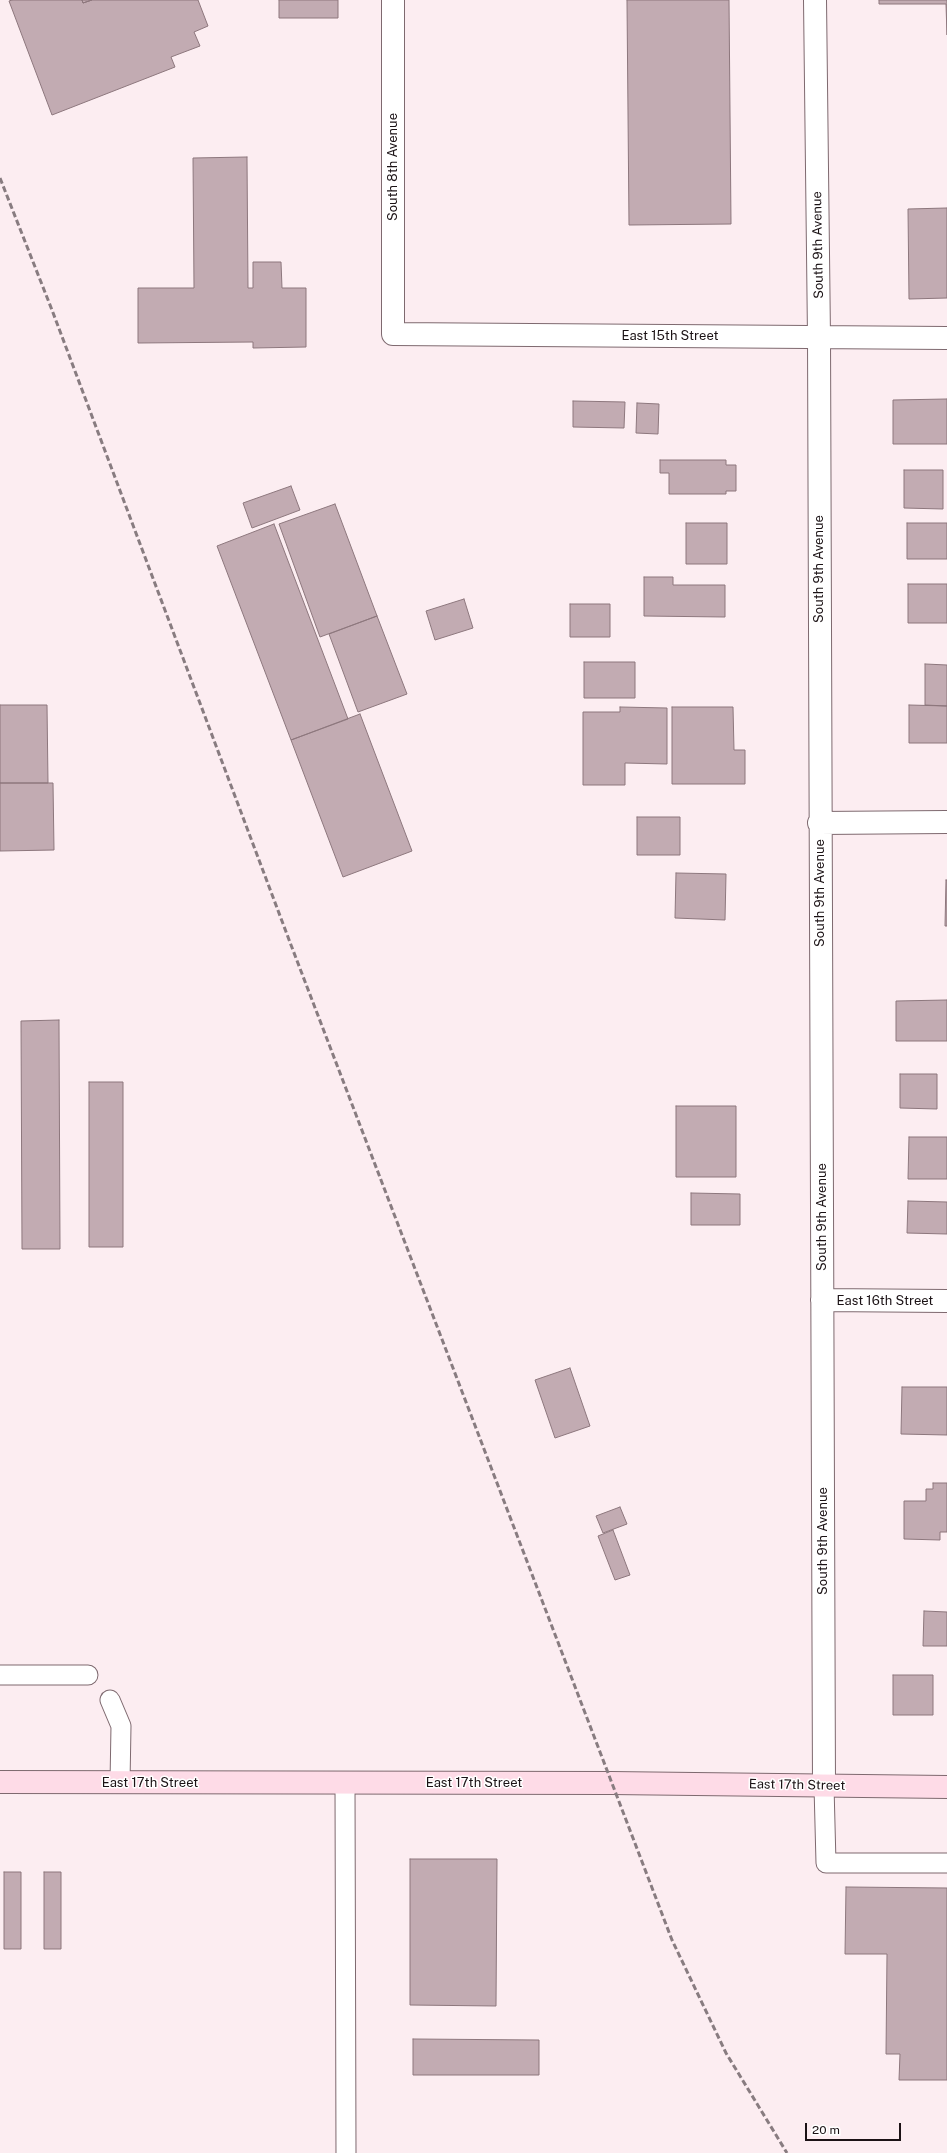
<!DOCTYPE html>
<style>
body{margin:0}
#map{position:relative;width:947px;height:2153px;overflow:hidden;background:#fcedf1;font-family:"Public Sans",sans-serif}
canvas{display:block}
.scale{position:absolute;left:805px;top:2123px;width:96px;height:18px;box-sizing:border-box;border:2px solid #1b1215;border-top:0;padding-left:5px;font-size:12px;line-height:14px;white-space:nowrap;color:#1b1215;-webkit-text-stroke:3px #fff;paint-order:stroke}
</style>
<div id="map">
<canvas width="947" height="2153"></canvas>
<div class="scale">20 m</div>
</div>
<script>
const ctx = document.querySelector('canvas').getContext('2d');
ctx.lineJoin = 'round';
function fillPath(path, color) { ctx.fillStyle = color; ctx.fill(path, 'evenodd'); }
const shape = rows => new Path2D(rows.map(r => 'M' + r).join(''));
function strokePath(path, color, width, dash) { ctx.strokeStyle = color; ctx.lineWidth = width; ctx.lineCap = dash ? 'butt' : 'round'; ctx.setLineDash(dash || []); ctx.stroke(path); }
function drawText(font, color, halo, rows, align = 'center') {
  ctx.font = font + ' "Public Sans",sans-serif'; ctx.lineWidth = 3; ctx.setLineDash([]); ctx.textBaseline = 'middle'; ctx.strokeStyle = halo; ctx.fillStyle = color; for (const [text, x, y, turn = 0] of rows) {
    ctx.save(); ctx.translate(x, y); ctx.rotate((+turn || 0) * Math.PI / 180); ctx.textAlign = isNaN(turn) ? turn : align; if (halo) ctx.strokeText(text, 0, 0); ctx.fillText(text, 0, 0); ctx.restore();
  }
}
const building = shape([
 [12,0,82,0,83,3,92,0,198,0,208,26,194,32,200,46,171,57,175,67,52,115,9,1,12,0],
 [82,0,92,0,83,3,82,0],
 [279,0,338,0,338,18,279,18,279,0],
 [627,0,729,0,731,224,629,225,627,0],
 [879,0,947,0,947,35,946,4,879,4,879,0],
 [247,157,248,288,253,288,253,262,281,262,282,288,306,288,306,347,253,348,253,342,138,343,138,288,194,288,193,158,247,157],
 [947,208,947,298,909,299,908,209,947,208],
 [947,399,947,444,893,444,893,400,947,399],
 [573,401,625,402,624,428,573,427,573,401],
 [637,403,659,404,658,434,636,433,637,403],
 [660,460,726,460,726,465,736,465,736,491,726,491,726,494,669,494,669,473,660,473,660,460],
 [904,470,943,470,943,509,904,508,904,470],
 [291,486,300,510,252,528,243,503,291,486],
 [335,504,377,616,320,637,279,524,335,504],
 [686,523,727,523,727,564,686,564,686,523],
 [907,523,947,523,947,559,907,559,907,523],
 [274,524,348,719,291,740,217,546,274,524],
 [644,577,673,577,673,585,725,585,725,617,644,616,644,577],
 [908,584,947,584,947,623,908,623,908,584],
 [464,599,473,628,435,640,426,611,464,599],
 [570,604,610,604,610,637,570,637,570,604],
 [377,616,407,694,358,712,329,634,377,616],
 [584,662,635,662,635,698,584,698,584,662],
 [925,664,947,665,947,706,925,705,925,664],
 [0,705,47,705,48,783,0,783,0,705],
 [909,705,947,706,947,743,909,743,909,705],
 [620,707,667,708,667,764,625,763,625,785,583,785,583,712,620,712,620,707],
 [672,707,733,707,734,750,745,750,745,784,672,784,672,707],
 [360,714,412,851,343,877,291,740,360,714],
 [0,783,53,783,54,850,0,851,0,783],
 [637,817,680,817,680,855,637,855,637,817],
 [676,873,726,874,725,920,675,918,676,873],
 [946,880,947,880,947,926,945,926,946,880],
 [947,1000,947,1041,896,1041,896,1001,947,1000],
 [59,1020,60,1249,22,1249,21,1021,59,1020],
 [900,1074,937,1074,937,1109,900,1108,900,1074],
 [89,1082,123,1082,123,1247,89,1247,89,1082],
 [676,1106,736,1106,736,1177,676,1177,676,1106],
 [909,1137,947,1137,947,1179,908,1179,909,1137],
 [691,1193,740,1194,740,1225,691,1225,691,1193],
 [908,1201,947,1202,947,1234,907,1233,908,1201],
 [570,1368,590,1426,555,1438,535,1380,570,1368],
 [902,1387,947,1387,947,1435,901,1434,902,1387],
 [933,1483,947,1483,947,1532,940,1532,940,1540,904,1539,904,1501,926,1501,926,1489,933,1489,933,1483],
 [620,1507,627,1524,603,1533,596,1516,620,1507],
 [613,1530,630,1575,615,1580,598,1536,613,1530],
 [924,1611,947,1612,947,1646,923,1646,924,1611],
 [893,1675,933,1675,933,1715,893,1715,893,1675],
 [410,1859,497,1859,496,2006,410,2005,410,1859],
 [4,1872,21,1872,21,1949,4,1949,4,1872],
 [44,1872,61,1872,61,1949,44,1949,44,1872],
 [846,1887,947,1888,947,2080,899,2080,900,2054,886,2054,887,1954,845,1954,846,1887],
 [413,2039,539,2040,539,2075,413,2075,413,2039]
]);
const lane = shape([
 [0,1675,88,1675],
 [110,1700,121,1726,120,1783],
 [345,1784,346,2153],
 [824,1786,826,1863,947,1863]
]);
const street = shape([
 [393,0,393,334,947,338],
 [815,0,819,337,824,1786],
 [819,823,947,822],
 [822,1300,947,1301]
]);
const secondary = shape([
 [0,1782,611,1783,947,1787]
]);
const rail = shape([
 [0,178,52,310,291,945,672,1940,726,2053,787,2153]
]);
const streetNames = [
 ["South 8th Avenue",393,167,-90],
 ["South 9th Avenue",818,245,-91],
 ["East 15th Street",670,336],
 ["South 9th Avenue",819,569,-90],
 ["South 9th Avenue",820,893,-90],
 ["South 9th Avenue",822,1217,-90],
 ["East 16th Street",885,1301],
 ["South 9th Avenue",823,1541,-90],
 ["East 17th Street",150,1783],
 ["East 17th Street",474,1783],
 ["East 17th Street",797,1785,1]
];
fillPath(building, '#c2abb2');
strokePath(building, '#8d777d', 1);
strokePath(lane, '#7e696f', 21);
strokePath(street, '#7e696f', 24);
strokePath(secondary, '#7e696f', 24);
strokePath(lane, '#fff', 19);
strokePath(street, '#fff', 22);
strokePath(secondary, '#fedbe7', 22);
strokePath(rail, '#887c80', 3, [6, 3]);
drawText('13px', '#1b1215', '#fff', streetNames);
</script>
